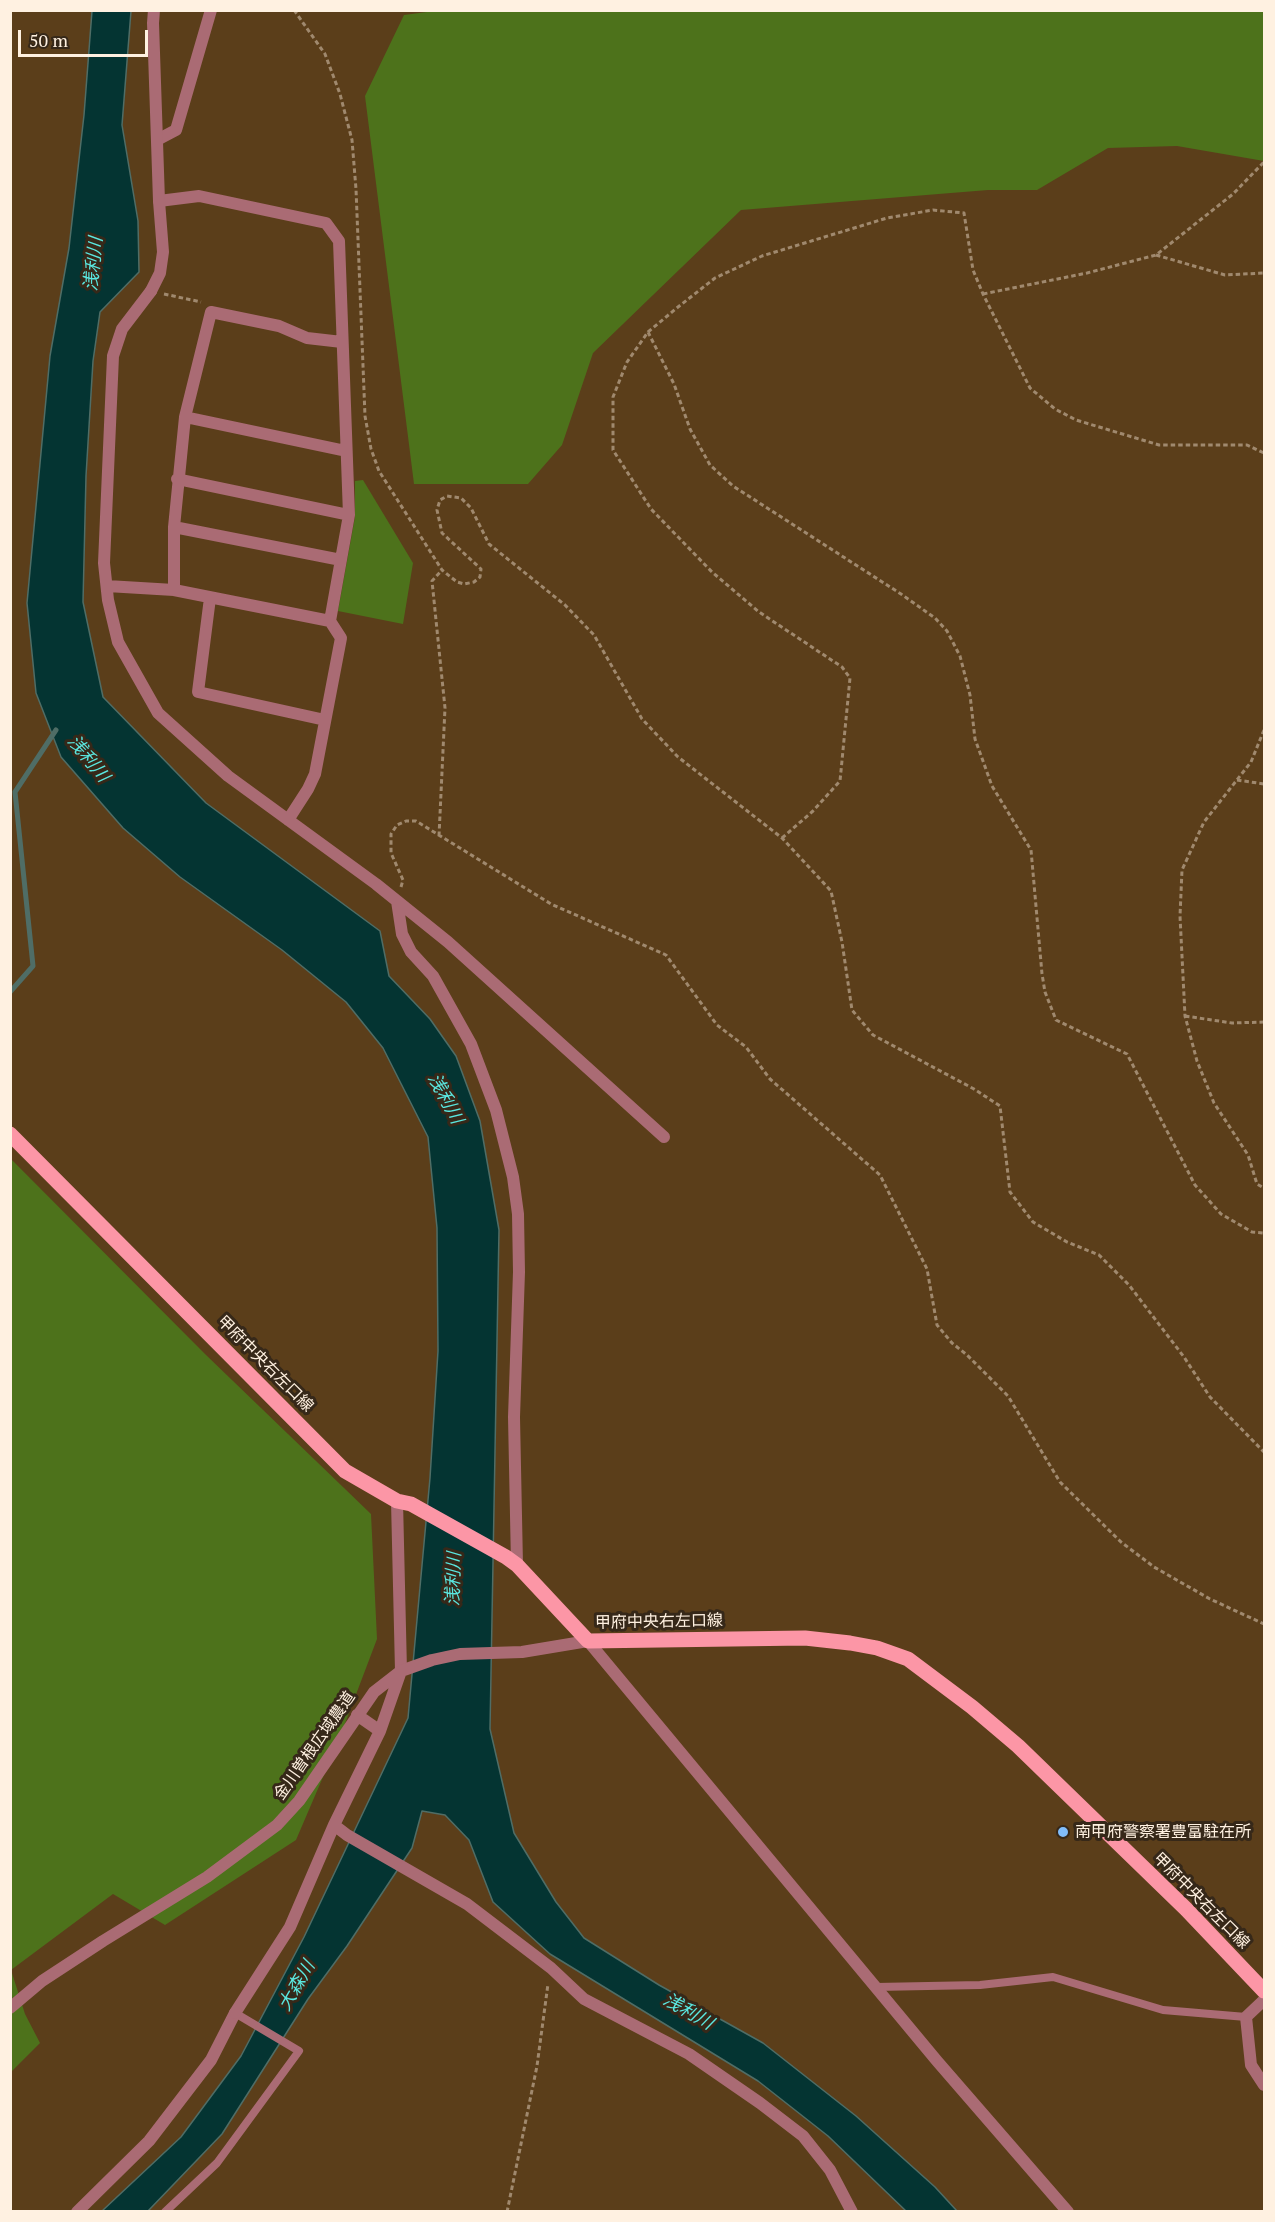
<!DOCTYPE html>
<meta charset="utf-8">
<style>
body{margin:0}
#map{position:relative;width:1275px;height:2222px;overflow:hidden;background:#5b3e1a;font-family:"PT Serif",serif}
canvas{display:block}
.frame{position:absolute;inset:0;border:12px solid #fff1e1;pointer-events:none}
.scale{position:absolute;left:18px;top:30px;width:130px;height:27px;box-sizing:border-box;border:3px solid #fff1e1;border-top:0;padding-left:8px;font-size:18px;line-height:21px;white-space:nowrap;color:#fff1e1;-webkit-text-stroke:4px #362819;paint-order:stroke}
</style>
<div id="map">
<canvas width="1275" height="2222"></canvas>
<div class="frame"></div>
<div class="scale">50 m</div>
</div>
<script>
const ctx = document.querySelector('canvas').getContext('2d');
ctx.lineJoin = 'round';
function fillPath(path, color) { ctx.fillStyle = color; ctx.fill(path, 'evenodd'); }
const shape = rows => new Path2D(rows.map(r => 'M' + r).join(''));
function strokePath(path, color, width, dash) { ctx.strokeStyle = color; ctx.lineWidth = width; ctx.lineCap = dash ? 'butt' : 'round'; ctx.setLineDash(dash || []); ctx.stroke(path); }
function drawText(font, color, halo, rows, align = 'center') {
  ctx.font = font + ' "PT Serif","Noto Sans JP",serif'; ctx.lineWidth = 6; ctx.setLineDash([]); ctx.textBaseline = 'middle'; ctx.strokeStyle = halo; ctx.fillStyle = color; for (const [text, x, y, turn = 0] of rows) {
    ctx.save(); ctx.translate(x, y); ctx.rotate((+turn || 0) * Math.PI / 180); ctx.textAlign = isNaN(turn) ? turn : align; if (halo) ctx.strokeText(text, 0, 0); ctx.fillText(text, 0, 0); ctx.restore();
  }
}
const green = shape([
 [442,10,1264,11,1264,161,1177,146,1108,148,1037,190,988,190,741,210,593,353,562,445,528,484,414,484,365,96,404,15],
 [363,480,413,563,403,624,338,611,355,517,355,481],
 [11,1159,205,1354,371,1514,377,1639,338,1742,296,1840,165,1925,113,1894,11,1970,25,2014,40,2043,11,2072]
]);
const water = shape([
 [92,11,131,11,122,125,138,221,139,272,100,312,93,361,86,476,83,602,103,697,206,803,380,931,389,976,430,1019,456,1056,480,1121,499,1230,490,1729,514,1833,556,1902,584,1938,659,1985,763,2043,856,2116,935,2187,957,2211,906,2211,828,2136,758,2081,550,1954,493,1902,469,1840,445,1815,422,1811,412,1848,347,1946,308,1999,222,2134,148,2211,102,2211,181,2137,241,2056,304,1937,408,1718,430,1478,438,1351,437,1228,428,1137,383,1048,346,1002,282,950,180,877,123,828,61,757,36,693,27,603,50,356,69,248,84,115,92,11]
]);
const stream = shape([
 [10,992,33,966,15,792,56,730]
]);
const path = shape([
 [294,10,325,54,340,94,352,140,356,189,365,416,371,449,379,471,442,570,457,582,464,584,474,582,480,577,481,569,442,533,437,510,440,500,447,496,461,498,471,508,489,544,565,605,594,635,642,719,678,757,782,838,831,891,842,942,852,1010,873,1035,974,1089,1000,1106,1010,1192,1033,1222,1067,1242,1099,1255,1129,1285,1184,1357,1210,1397,1264,1452],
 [1156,255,1225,275,1264,273],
 [164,294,201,302],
 [983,294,1087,273,1156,255,1233,194,1264,162],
 [648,332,674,384,690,429,710,465,733,486,901,594,935,618,947,631,960,656,970,695,975,739,992,786,1031,850,1042,974,1045,992,1056,1020,1127,1054,1195,1185,1221,1214,1252,1232,1264,1233],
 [1264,730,1251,762,1204,822,1182,870,1180,916,1185,1016,1197,1061,1214,1103,1248,1155,1257,1184,1264,1188],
 [1237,780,1264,784],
 [439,836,445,708,432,581,442,570],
 [782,838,813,811,840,781,850,678,842,667,759,612,712,572,651,509,613,450,613,397,627,362,648,332,678,307,715,278,762,256,887,218,933,210,964,213,973,270,983,294,1030,388,1055,409,1076,420,1159,445,1247,445,1264,453],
 [401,887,403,880,391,853,391,834,397,825,406,821,416,821,551,904,666,955,717,1025,746,1047,770,1079,880,1175,927,1269,937,1325,952,1343,967,1355,1008,1396,1060,1482,1121,1542,1154,1567,1210,1599,1264,1624],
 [1185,1016,1232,1023,1264,1022],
 [507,2212,537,2066,548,1984]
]);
const service = shape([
 [876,1987,980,1985,1053,1977,1163,2010,1246,2017],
 [165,2212,217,2163,299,2051,235,2013]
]);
const minor = shape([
 [157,140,176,130,211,10],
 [159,201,199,196,326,223,339,241,349,515,330,621],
 [151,291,122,329,113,356,104,563,108,600,118,642,158,713,228,776,376,884,448,942,664,1137],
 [185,417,346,451],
 [177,479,349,515],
 [174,527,341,560],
 [107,586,174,590,330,621,341,638,315,774,308,789,288,820],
 [174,590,174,527,185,417,211,312,279,326,307,338,342,342],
 [210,598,198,692,325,720],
 [397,901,402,934,411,952,433,976,471,1044,496,1110,513,1177,518,1214,519,1272,514,1417,517,1565],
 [397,1501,401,1671],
 [588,1641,937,2061,1068,2212],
 [1264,2000,1246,2017,1251,2065,1264,2085],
 [77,2212,149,2141,211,2060,235,2013]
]);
const tertiary = shape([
 [151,291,160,273,163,252,159,201,153,23,154,10],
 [357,1715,380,1731],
 [334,1825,347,1835,467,1904,551,1968,584,1999,689,2054,760,2103,803,2136,830,2170,852,2212],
 [10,2008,42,1981,103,1941,207,1877,277,1825,299,1801,374,1692,401,1671,432,1660,460,1654,522,1652,588,1641],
 [235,2013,290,1927,334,1825,380,1731,401,1671]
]);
const primary = shape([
 [10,1134,345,1471,397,1501,411,1504,506,1557,517,1565,588,1641,805,1638,850,1643,877,1648,908,1659,972,1707,1018,1746,1186,1909,1264,1991]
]);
const markers = [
 [1063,1832,6,"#81bdfa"]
];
const streetNames = [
 ["甲府中央右左口線",265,1364,45],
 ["甲府中央右左口線",659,1622,-1],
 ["金川曽根広域農道",315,1746,-55],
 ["甲府中央右左口線",1201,1901,45]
];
const poiNames = [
 ["南甲府警察署豊富駐在所",1075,1832]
];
const waterNames = [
 ["浅利川",94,264,-84],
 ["浅利川",88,759,51],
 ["浅利川",445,1099,62],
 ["浅利川",454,1579,-88],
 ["大森川",297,1986,-60],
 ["浅利川",688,2012,30]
];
fillPath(green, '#4d721b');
fillPath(water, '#043432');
strokePath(water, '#4f6d66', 1.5);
strokePath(stream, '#4f6d66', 5);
strokePath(path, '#a0896e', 3, [4.5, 3]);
strokePath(service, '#aa6b74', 8);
strokePath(minor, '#aa6b74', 12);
strokePath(tertiary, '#aa6b74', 12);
strokePath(primary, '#fc96a6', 15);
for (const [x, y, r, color] of markers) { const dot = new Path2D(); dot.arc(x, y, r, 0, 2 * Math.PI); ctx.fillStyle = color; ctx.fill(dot); strokePath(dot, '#362819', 2); }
drawText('16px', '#fff1e1', '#362819', streetNames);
drawText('16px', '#fff1e1', '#362819', poiNames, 'left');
drawText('italic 18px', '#5ae7e0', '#362819', waterNames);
</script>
